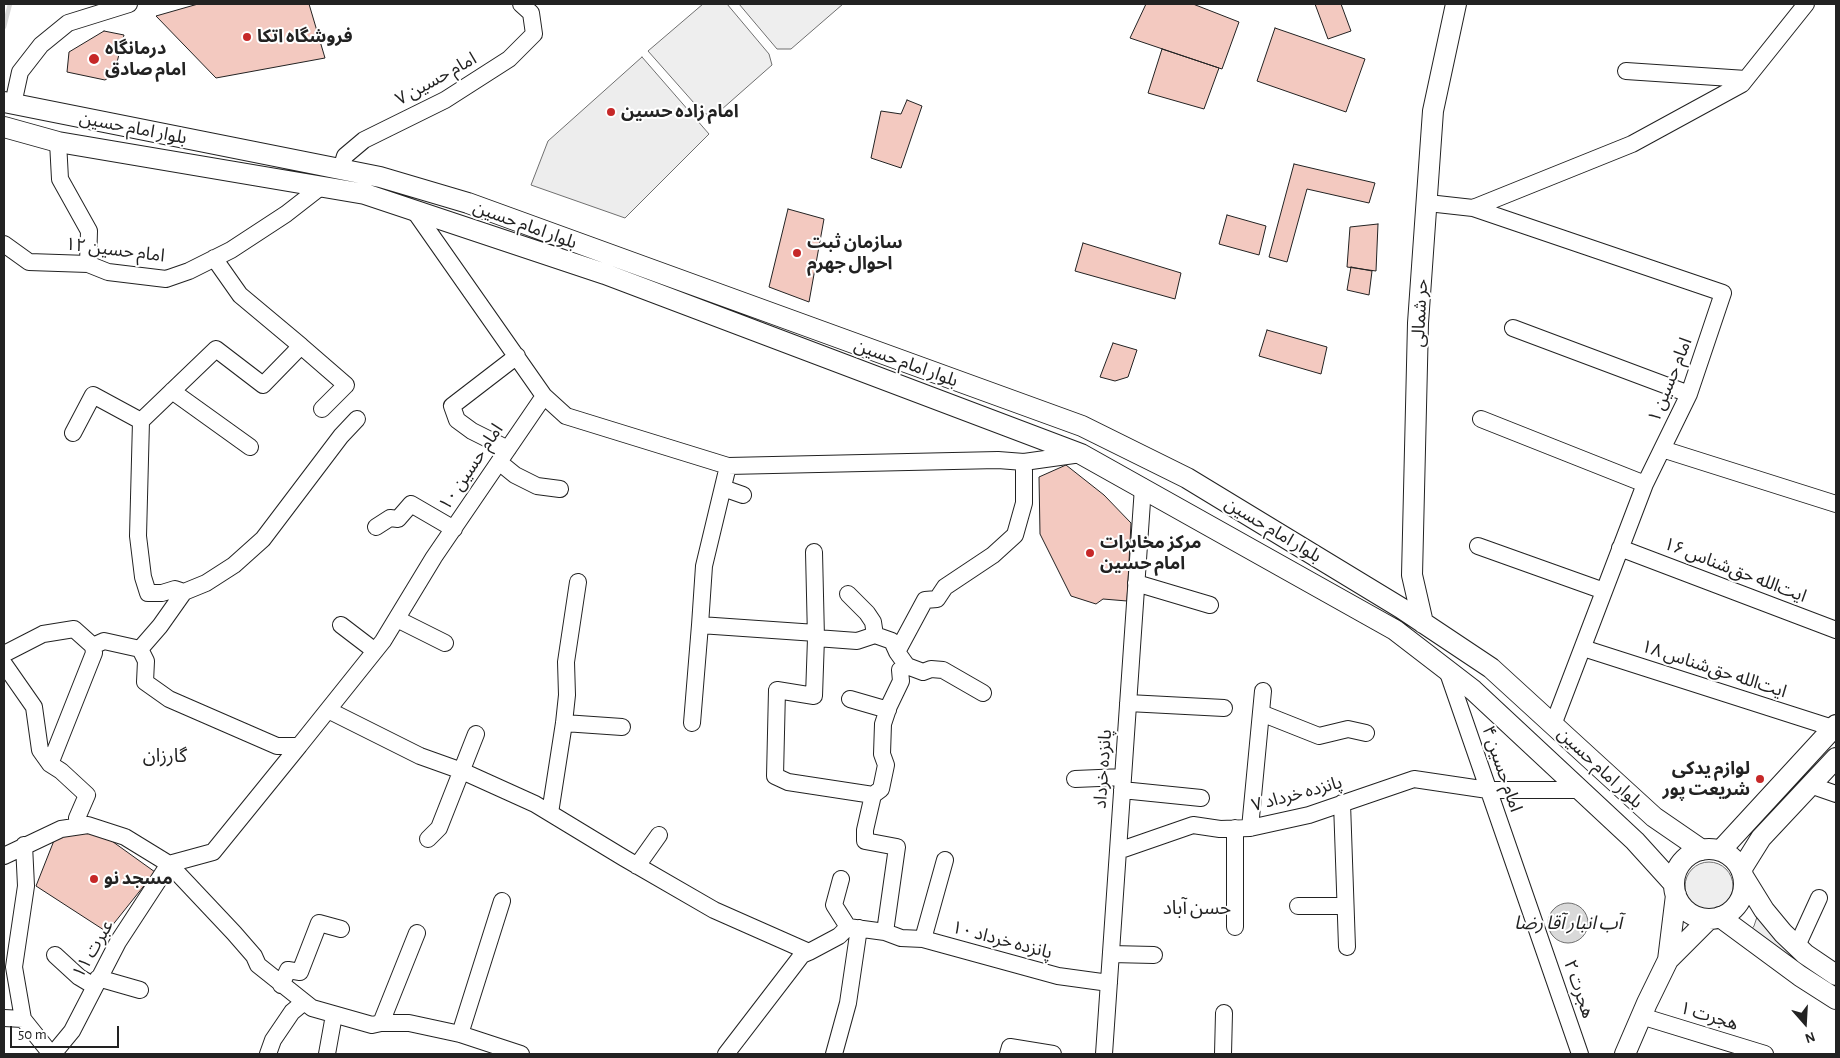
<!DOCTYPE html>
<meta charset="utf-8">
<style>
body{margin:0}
#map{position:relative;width:1840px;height:1058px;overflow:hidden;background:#fff;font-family:"Alegreya Sans",sans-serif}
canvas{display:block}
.frame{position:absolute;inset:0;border:5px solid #222;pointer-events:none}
.north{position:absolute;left:1780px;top:998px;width:50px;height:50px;-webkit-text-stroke:4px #fff;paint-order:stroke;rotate:161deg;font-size:14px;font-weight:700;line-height:20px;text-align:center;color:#222}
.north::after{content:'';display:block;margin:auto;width:18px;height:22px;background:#222;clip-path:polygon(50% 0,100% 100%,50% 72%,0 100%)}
.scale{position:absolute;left:10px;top:1026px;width:109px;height:22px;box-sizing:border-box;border:2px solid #222;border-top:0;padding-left:6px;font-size:15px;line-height:18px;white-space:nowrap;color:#222;-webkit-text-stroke:4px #fff;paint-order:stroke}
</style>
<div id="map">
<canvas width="1840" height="1058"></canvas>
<div class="frame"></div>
<div class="north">N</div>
<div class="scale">50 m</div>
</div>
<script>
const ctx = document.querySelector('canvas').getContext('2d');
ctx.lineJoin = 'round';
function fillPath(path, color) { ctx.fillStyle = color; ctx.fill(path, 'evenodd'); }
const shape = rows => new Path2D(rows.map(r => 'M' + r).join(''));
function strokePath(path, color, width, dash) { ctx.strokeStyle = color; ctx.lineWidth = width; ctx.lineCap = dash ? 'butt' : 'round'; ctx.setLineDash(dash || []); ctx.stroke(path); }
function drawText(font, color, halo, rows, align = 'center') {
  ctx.font = font + ' "Alegreya Sans","Noto Sans Arabic",sans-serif'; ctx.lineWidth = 4; ctx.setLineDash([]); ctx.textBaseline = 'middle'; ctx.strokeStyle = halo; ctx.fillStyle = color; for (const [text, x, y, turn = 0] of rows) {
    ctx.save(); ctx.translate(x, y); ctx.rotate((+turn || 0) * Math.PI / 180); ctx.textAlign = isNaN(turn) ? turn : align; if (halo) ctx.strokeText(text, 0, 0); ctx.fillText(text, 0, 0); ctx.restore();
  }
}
const green = shape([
 [703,4,727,4,769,54,772,65,713,117,702,112,648,51,703,4],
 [739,4,843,4,791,49,777,49,739,4],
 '1685 886a24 24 0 1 1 48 0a24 24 0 1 1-48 0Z',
 [1757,917,1806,965,1801,967,1747,935,1754,926,1757,917]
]);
const parking = shape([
 [642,57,709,134,625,218,531,185,548,141,642,57]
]);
const water = shape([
 '1548 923a20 20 0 1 1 40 0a20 20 0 1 1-40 0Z'
]);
const stream = shape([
 [4,27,10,4]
]);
const building = shape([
 [198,4,309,4,325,58,216,78,156,16,198,4],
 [1146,4,1193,4,1239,22,1222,69,1130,38,1146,4],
 [1315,4,1341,4,1351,31,1328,39,1315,4],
 [1275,28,1365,59,1346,112,1257,81,1275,28],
 [104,31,124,35,114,74,105,80,67,72,69,52,104,31],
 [1162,49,1219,68,1204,109,1148,93,1162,49],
 [907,100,922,106,901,168,871,158,881,111,901,114,907,100],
 [1294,164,1375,183,1369,203,1307,189,1287,262,1269,257,1294,164],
 [788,209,824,219,809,302,769,287,788,209],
 [1227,215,1266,226,1259,255,1219,244,1227,215],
 [1378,224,1376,271,1347,267,1350,227,1378,224],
 [1083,243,1181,273,1175,299,1075,271,1083,243],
 [1351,267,1372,271,1369,295,1347,290,1351,267],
 [1267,330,1327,347,1321,374,1259,356,1267,330],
 [1113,343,1137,350,1128,377,1115,381,1100,377,1113,343],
 [1066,465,1104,495,1131,523,1127,601,1103,599,1096,604,1071,596,1040,534,1039,477,1066,465],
 [73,832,94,834,109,839,155,872,107,932,36,886,55,838,73,832]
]);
const minor = shape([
 [1626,71,1746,79],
 [13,104,20,72,41,45,68,23,129,4],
 [58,142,60,179,89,231,88,264],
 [341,169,345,156,364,140,445,100,509,59,534,34,531,13,521,4],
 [1428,203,1473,208,1723,293,1689,394,1645,484,1553,725],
 [1473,208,1632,144,1742,84,1806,4],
 [4,244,29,262,88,264,108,272,166,279,189,271,231,250,286,214,322,186],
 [1513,328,1689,394],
 [301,346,346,385,322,409],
 [172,391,250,447],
 [544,396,566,416,728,466,998,460,1024,462,1081,454],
 [1481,419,1645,484],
 [73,433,93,395,141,421],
 [508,449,472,431,457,420,452,406,517,356],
 [1662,449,1836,504],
 [499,462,515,475,537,486,560,489],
 [723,488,743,495],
 [376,527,390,518,398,519,411,504,454,529],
 [1478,546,1604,591],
 [1620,548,1836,630],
 [814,552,816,638],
 [1136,583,1210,605],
 [184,592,206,583,234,565,263,539,341,436,357,419],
 [848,594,867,613,873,622,875,635],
 [397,619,445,643],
 [341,625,375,651],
 [700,625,704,566,728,466],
 [1583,648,1833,728],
 [140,649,146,661,145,682,169,699,277,746,299,746,213,852,169,864],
 [897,652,892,641,875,635,857,641,816,638,814,696,777,690,775,776,788,782,873,795,881,789,886,765,882,754,883,724,889,706,901,681,900,670,907,666],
 [4,654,43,634,74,629,93,646,104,641,140,649,160,626,184,592,175,589,162,593,148,593,143,577,138,536,141,421,216,349,263,385,301,346,240,295,214,258],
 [4,664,34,707,40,750,50,764,61,771,87,795,77,818,80,826],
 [1447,670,1580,1054],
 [983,693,943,670,931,669,923,672,907,666,897,652,925,600,937,599,945,587,993,555,1015,535,1024,503,1024,462],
 [850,699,888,710],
 [1128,703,1224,708],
 [328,710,420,756,462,771,535,804,624,858,714,910,809,952,802,955,726,1054],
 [1261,713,1319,736,1348,729,1366,733],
 [564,723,622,727],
 [692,723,700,625,816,633],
 [299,746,383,641,434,557,544,396,413,209],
 [50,764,94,653,93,646],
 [1075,779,1123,777],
 [1810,785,1836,794],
 [1122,790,1201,798],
 [1342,803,1347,947],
 [550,813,564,723,567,695,566,662,578,582],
 [1235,828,1235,927],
 [1250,828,1263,691],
 [428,839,439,828,476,734],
 [1118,851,1193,825,1220,829,1250,828,1309,815,1414,779,1488,790,1580,790],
 [4,856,61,829,88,825,125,837,169,864,234,933,254,956,258,965,312,1008,372,1025,381,1023,409,1023,460,1034,521,1054],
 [637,866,659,835],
 [841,879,834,905,848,927,885,932,897,847,865,841,865,830,873,795],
 [1298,906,1345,906],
 [885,932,901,938,923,939,1058,976,1109,983],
 [923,939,945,860],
 [1797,946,1819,898],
 [809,952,839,936,848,927],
 [1111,954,1154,955],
 [55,955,79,977,94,986],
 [98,978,140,990],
 [281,985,288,970,300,972,319,923,341,929],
 [1641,1016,1765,1054],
 [4,1018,23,1019,51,1054],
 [23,1019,14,967,26,886,24,845],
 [381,1023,417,933],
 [460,1034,502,901],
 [53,1054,72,1031,118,942,169,864],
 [268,1054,273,1040,292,1012,304,1002],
 [327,1054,334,1015],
 [834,1054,848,1003,859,928],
 [1008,1054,1010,1047,1053,1054],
 [1104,1054,1143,487],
 [1223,1054,1224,1013]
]);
const major = shape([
 [4,102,380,177,468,203,1082,426,1187,478,1401,608,1491,668,1654,817,1702,850],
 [4,127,58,142,365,194,605,274,1081,454,1395,630,1473,690,1635,841,1674,884],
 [1423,623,1412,575,1418,323,1433,111,1456,4],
 '1674 884a35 35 0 1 1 70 0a35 35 0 1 1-70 0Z',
 [1720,851,1836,725],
 [1741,870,1761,838,1836,758],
 [1743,876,1764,910,1783,933,1805,954,1836,975],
 [1676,895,1668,960,1709,919],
 [1720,917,1800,976,1836,999],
 [1625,1054,1647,1003,1668,960]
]);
const markers = [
 [247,37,5,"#c62828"],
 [94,59,6,"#c62828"],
 [611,112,5,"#c62828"],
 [797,253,5,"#c62828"],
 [1090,553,5,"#c62828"],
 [1760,779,5,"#c62828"],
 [94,879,5,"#c62828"]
];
const poiNames = [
 ["فروشگاه اتکا",257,37],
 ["درمانگاه",105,49],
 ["امام صادق",105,70],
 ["امام زاده حسین",621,112],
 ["سازمان ثبت",807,243],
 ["احوال جهرم",807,264],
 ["مرکز مخابرات",1100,543],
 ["امام حسین",1100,564],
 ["لوازم یدکی",1750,769,"right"],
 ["شریعت پور",1750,790,"right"],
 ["مسجد نو",104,879]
];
const streetNames = [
 ["امام حسین ۷",436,79,-29],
 ["بلوار امام حسین",133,128,11],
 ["بلوار امام حسین",525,225,20],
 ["امام حسین ۱۲",115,250,7],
 ["حر شمالی",1420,313,-87],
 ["بلوار امام حسین",906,363,20],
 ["امام حسین ۱",1670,380,-68],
 ["امام حسین ۱۰",471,467,-56],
 ["بلوار امام حسین",1273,530,31],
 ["ایت‌الله حق‌شناس ۱۶",1735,570,21],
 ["ایت‌الله حق‌شناس ۱۸",1714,669,18],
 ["بلوار امام حسین",1600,768,43],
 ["پانزده خرداد",1103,769,-86],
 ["امام حسین ۴",1502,769,71],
 ["پانزده خرداد ۷",1297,794,-15],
 ["پانزده خرداد ۱۰",1002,940,15],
 ["عبرت ۱۱",93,949,-60],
 ["هجرت ۲",1579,989,71],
 ["هجرت ۱",1709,1016,17]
];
const neighbourhoodNames = [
 ["گارزان",165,756],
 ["حسن آباد",1197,908]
];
const waterNames = [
 ["آب انبار آقا رضا",1568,923]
];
fillPath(green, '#eee');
strokePath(green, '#6f6f6f', 1);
fillPath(parking, '#ededed');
strokePath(parking, '#6f6f6f', 1);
fillPath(water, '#d9d9d9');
strokePath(water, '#6f6f6f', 1);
strokePath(stream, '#d9d9d9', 4.5);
fillPath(building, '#f3c9c0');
strokePath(building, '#222', 1);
strokePath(minor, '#222', 18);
strokePath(major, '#222', 22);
strokePath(minor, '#fff', 16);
strokePath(major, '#fff', 20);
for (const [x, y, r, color] of markers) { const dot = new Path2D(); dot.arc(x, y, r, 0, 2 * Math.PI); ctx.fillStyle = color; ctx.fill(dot); strokePath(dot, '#fff', 2); }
drawText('bold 18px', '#222', '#fff', poiNames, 'left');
drawText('18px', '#222', '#fff', streetNames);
drawText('19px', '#222', '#fff', neighbourhoodNames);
drawText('italic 19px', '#222', '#fff', waterNames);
</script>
